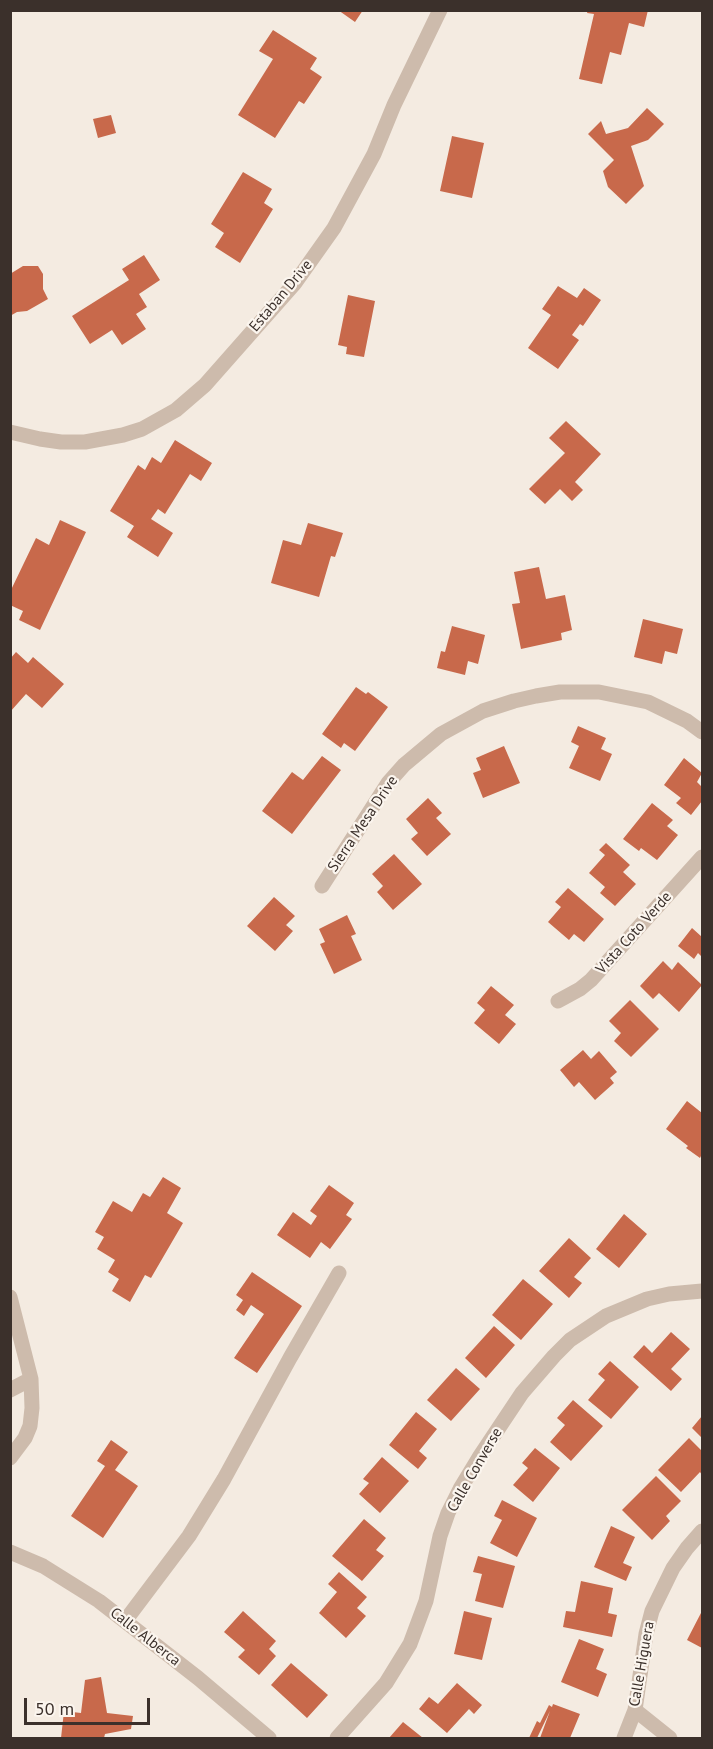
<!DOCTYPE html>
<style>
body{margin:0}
#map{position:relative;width:713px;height:1749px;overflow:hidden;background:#f4ebe1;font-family:"PT Sans",sans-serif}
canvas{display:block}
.frame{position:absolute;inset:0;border:12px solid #3b302b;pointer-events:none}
.scale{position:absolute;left:24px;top:1698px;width:126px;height:27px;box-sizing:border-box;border:3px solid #3b302b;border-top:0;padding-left:8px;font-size:18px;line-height:21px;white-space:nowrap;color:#3b302b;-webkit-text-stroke:4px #fbf5ee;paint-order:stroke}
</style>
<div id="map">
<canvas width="713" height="1749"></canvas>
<div class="frame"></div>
<div class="scale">50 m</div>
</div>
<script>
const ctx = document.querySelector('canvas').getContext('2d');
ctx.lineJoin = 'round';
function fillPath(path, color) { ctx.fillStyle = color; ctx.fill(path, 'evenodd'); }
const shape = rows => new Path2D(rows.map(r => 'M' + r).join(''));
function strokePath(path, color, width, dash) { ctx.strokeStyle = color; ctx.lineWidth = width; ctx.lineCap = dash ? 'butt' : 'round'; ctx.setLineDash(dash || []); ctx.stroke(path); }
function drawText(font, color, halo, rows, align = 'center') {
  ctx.font = font + ' "PT Sans",sans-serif'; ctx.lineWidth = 4.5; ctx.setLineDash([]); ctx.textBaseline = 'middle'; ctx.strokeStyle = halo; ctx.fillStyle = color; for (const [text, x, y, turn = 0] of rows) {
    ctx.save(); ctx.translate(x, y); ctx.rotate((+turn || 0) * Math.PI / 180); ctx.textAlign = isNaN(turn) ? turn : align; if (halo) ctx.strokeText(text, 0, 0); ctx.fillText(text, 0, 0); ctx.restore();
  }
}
const building = shape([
 [338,10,363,10,355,22],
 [588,10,648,10,644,27,629,23,621,55,610,52,602,84,579,79,594,14,587,13],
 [273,30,317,58,310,69,322,77,304,104,299,101,275,138,238,115,273,59,259,51],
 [647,108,664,124,648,140,631,146,644,186,626,204,608,187,603,171,614,160,588,134,601,121,606,134,628,128],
 [111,115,116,133,98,138,93,119],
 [452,136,484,143,472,198,440,191],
 [243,172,272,189,264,203,273,209,240,263,215,247,224,233,211,224],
 [144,255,160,280,139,294,147,307,136,314,146,329,122,345,112,330,90,344,72,316,129,280,122,269],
 [23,266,38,266,43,274,43,289,48,299,27,311,17,312,10,316,10,274],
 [558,286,577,298,584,288,601,300,583,326,580,324,572,335,579,340,558,369,528,348,551,315,542,309],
 [348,295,375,301,364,357,346,354,347,347,338,345],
 [566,421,601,454,575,482,583,490,572,501,560,489,545,504,529,489,565,453,549,438],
 [175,440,212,463,201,481,190,474,165,514,158,509,151,519,173,533,158,557,127,537,134,526,110,511,138,465,145,470,152,457,161,463],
 [60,520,86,532,40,630,19,620,23,611,10,605,10,592,36,538,49,545],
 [308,523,343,533,335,557,331,556,319,597,271,583,283,540,301,545],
 [539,567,546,599,565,595,572,630,561,633,562,640,521,649,512,604,520,603,514,572],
 [643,619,683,629,677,654,665,651,662,664,634,657],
 [452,626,485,635,478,664,468,661,465,675,437,668,441,651,445,652],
 [16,652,28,663,33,657,64,684,42,708,26,694,10,712,10,659],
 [356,687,366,694,368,692,388,707,355,751,344,743,341,748,322,734],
 [578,726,606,738,601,749,612,754,600,781,569,768,579,746,571,742],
 [504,746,520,783,483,798,473,773,481,770,476,758],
 [322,756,341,770,292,834,262,811,292,772,303,780],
 [684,758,702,773,697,782,702,787,702,801,691,815,676,803,681,798,664,785],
 [428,798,442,813,436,818,451,834,427,856,411,839,418,833,406,819],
 [652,803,673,820,667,826,678,835,657,860,641,848,639,851,623,839],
 [606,843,630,865,623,872,636,884,615,906,600,893,605,887,589,873,605,855,599,850],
 [394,854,422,884,393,910,377,892,383,886,372,874],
 [568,888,604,919,584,942,574,934,569,940,548,922,561,907,555,902],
 [274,897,295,916,286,925,293,931,275,951,247,926],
 [347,915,356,934,351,936,362,960,334,974,320,944,325,942,319,929],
 [692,928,702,937,702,957,698,953,694,959,678,946],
 [663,961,672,970,678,962,702,985,679,1012,659,993,653,999,640,986],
 [491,986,514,1005,505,1015,516,1024,499,1044,474,1023,485,1010,477,1003],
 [630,1000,659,1029,631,1057,614,1041,621,1033,609,1021],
 [583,1050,591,1059,599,1051,617,1072,610,1078,614,1083,595,1100,579,1082,574,1087,560,1070],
 [687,1101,702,1113,702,1154,700,1158,686,1148,688,1146,666,1129],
 [163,1177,181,1188,167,1213,183,1223,151,1278,145,1275,130,1302,112,1291,119,1279,108,1272,115,1260,97,1249,104,1237,95,1232,113,1201,132,1212,143,1193,150,1197],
 [329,1185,354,1203,346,1215,352,1219,330,1249,321,1242,310,1258,277,1235,293,1212,311,1225,317,1216,310,1211],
 [624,1214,647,1234,619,1268,596,1249],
 [569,1238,591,1258,574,1277,582,1283,569,1298,539,1271],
 [252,1272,302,1306,257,1373,234,1358,264,1314,251,1305,244,1316,236,1310,243,1300,236,1295],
 [523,1279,553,1304,521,1340,492,1315],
 [494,1326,515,1345,486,1378,465,1358],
 [671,1332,690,1349,671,1369,682,1379,671,1391,633,1357,644,1345,652,1353],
 [610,1361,639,1387,611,1419,588,1400,605,1380,598,1374],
 [456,1368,480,1389,451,1421,427,1400],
 [573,1400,603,1426,571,1461,550,1442,565,1425,557,1418],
 [416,1412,437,1429,419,1451,427,1458,418,1469,389,1445],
 [702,1416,702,1438,692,1428],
 [689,1438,702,1451,702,1475,700,1472,681,1492,658,1470],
 [111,1440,128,1452,115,1470,138,1486,103,1538,71,1516,105,1466,97,1461],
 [535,1448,560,1468,533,1502,513,1485,528,1468,522,1463],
 [382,1457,409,1481,380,1513,359,1494,369,1483,363,1479],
 [656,1476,681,1501,666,1516,670,1521,652,1540,622,1510],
 [502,1500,537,1518,517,1557,490,1543,502,1520,494,1516],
 [364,1519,386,1538,376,1550,384,1556,362,1581,332,1556],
 [611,1526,635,1537,623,1563,632,1567,626,1581,594,1567],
 [478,1556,515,1566,503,1608,475,1601,482,1574,473,1572],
 [339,1572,367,1597,357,1608,366,1616,346,1638,319,1613,337,1592,328,1584],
 [581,1581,613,1588,608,1613,617,1615,612,1637,563,1627,566,1611,575,1612],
 [243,1611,276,1641,269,1649,276,1656,259,1675,238,1657,245,1650,224,1632],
 [464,1611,492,1618,482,1660,454,1654],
 [702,1611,702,1648,687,1640],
 [579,1639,604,1649,596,1669,607,1674,598,1697,561,1682],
 [291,1663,328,1695,307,1718,271,1685],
 [101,1677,107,1713,133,1716,131,1729,105,1734,104,1738,61,1738,64,1711,81,1713,85,1680],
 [457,1683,482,1705,474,1714,469,1709,447,1733,419,1709,429,1697,438,1704],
 [553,1704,580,1714,570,1738,540,1738,550,1711,537,1738,529,1738,537,1721,540,1723,549,1705,552,1707],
 [403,1722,423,1738,389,1738]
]);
const minor = shape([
 [10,432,40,439,61,442,85,442,123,435,142,429,176,410,205,385,295,283,334,228,374,154,394,105,440,10],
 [322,886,388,783,404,765,441,734,483,711,514,701,536,696,560,692,599,692,648,702,687,721,702,732],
 [558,1001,580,989,591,980,702,857],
 [10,1297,31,1379,32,1408,30,1426,25,1438,10,1458],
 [10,1390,31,1379],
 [10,1552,43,1566,99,1601,198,1678,269,1738],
 [125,1621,189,1536,224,1479,290,1358,339,1273],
 [635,1710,670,1738],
 [337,1738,386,1683,410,1644,426,1601,440,1536,448,1513,460,1489,480,1456,522,1393,554,1356,570,1340,606,1316,647,1299,669,1294,702,1291],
 [624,1738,635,1710,646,1634,652,1611,673,1568,687,1548,702,1531]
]);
const streetNames = [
 ["Estaban Drive",281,296,-50],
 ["Sierra Mesa Drive",363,824,-56],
 ["Vista Coto Verde",634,933,-48],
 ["Calle Converse",475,1470,-60],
 ["Calle Alberca",145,1637,38],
 ["Calle Higuera",642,1664,-80]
];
fillPath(building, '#c8694b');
strokePath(minor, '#cdbbac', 15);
drawText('15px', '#3b302b', '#fbf5ee', streetNames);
</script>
